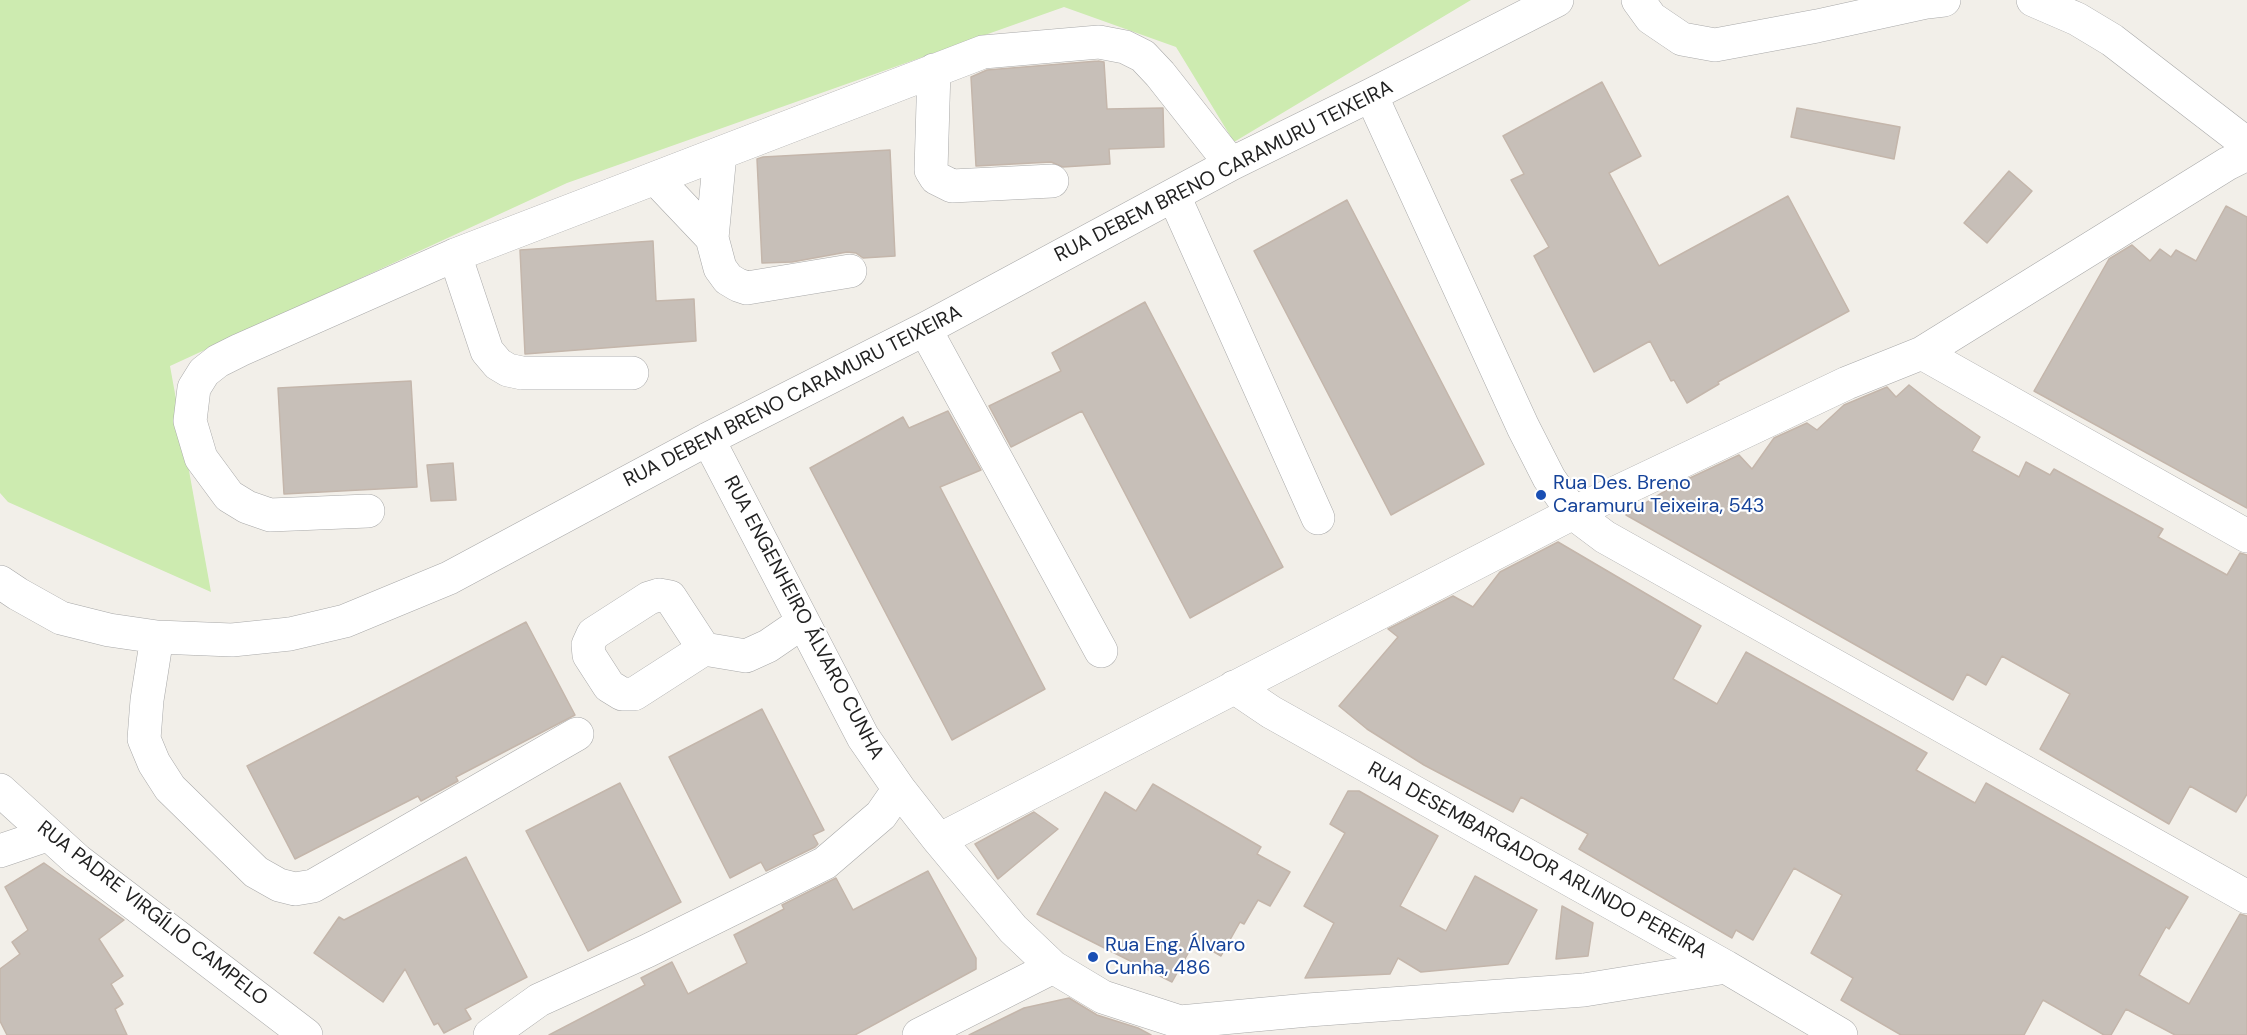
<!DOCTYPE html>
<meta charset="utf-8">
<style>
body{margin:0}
canvas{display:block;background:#f2efe9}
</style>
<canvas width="2247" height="1035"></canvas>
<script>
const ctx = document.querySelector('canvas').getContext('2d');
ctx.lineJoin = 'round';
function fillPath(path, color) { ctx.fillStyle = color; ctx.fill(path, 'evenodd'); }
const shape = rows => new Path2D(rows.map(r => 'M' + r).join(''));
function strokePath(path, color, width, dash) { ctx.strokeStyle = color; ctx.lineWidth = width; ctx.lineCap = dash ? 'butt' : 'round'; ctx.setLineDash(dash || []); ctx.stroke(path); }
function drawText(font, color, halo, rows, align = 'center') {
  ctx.font = font + ' "DM Sans",sans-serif'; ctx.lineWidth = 4.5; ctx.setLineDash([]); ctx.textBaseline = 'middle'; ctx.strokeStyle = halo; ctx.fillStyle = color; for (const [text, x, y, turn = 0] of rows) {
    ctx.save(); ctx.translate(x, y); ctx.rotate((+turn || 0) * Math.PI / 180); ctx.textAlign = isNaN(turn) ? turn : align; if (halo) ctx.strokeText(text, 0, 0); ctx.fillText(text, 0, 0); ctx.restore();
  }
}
const grass = shape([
 [0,0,1471,0,1234,142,1176,47,1064,7,567,183,170,366,211,592,8,502,0,493]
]);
const building = shape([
 [1098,61,1104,62,1107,109,1163,108,1164,147,1109,149,1110,164,1063,167,1051,162,976,166,971,77,987,70,1098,61],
 [1602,82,1641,156,1609,173,1659,266,1788,196,1849,311,1718,382,1719,384,1687,403,1674,380,1671,381,1650,341,1594,372,1534,256,1549,247,1511,180,1524,174,1503,136,1602,82],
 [1797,108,1900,127,1894,159,1791,137,1797,108],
 [890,150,895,256,863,258,856,253,847,252,792,262,762,263,757,159,763,157,890,150],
 [2009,171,2032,191,1987,243,1964,223,2009,171],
 [1347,200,1484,464,1391,515,1254,251,1347,200],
 [2226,206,2247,217,2247,508,2034,391,2109,259,2132,245,2150,261,2160,249,2171,257,2176,250,2196,261,2226,206],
 [653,241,656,301,694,299,696,341,525,354,520,250,653,241],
 [1145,302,1283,567,1190,618,1082,411,1011,447,989,406,1061,371,1052,353,1145,302],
 [411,381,417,487,284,494,278,388,411,381],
 [1909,385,1937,407,1980,437,1972,451,2019,477,2026,462,2050,475,2054,469,2163,529,2158,537,2227,575,2240,553,2247,555,2247,794,2236,812,2190,786,2169,824,2040,749,2070,694,2002,656,1986,685,1967,674,1953,700,1626,515,1675,485,1739,455,1752,469,1774,438,1807,423,1817,430,1844,405,1887,387,1896,397,1909,385],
 [948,411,981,470,940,487,1045,689,952,740,810,468,903,417,909,428,948,411],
 [453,463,456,500,431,501,427,465,453,463],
 [1558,542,1701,626,1673,679,1717,704,1746,652,1927,753,1916,770,1975,803,1986,783,2188,897,2169,929,2166,927,2139,975,2189,1004,2240,914,2247,916,2247,1035,2175,1035,2126,1009,2111,1035,2104,1035,2043,1000,2024,1035,1901,1035,1841,1000,1853,978,1811,953,1842,895,1794,868,1753,940,1736,930,1732,938,1579,849,1588,834,1521,797,1513,812,1424,765,1367,729,1339,706,1398,637,1388,629,1453,596,1473,607,1500,572,1558,542],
 [526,622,575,715,456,777,458,781,421,801,418,796,295,859,247,766,526,622],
 [762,709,824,830,813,835,818,844,815,847,766,871,761,862,730,878,669,757,762,709],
 [620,783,681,902,588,951,526,831,620,783],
 [1153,784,1261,847,1257,854,1290,872,1270,906,1258,900,1244,924,1240,922,1221,956,1195,941,1172,982,1037,914,1105,792,1136,811,1153,784],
 [1348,791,1359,791,1438,836,1400,906,1446,931,1475,876,1537,910,1508,964,1421,972,1398,958,1390,974,1305,978,1334,923,1304,906,1345,833,1330,824,1348,791],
 [1034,812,1058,829,998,879,975,844,1034,812],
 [466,857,527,977,465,1009,471,1019,444,1033,438,1023,434,1025,405,969,383,1002,314,953,339,917,344,920,466,857],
 [44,863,124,920,99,939,123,976,111,984,123,1004,115,1009,127,1035,7,1035,0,1021,0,969,20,954,12,942,28,930,5,887,44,863],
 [928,871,976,958,976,969,855,1035,549,1035,645,985,641,978,672,962,688,994,747,963,734,935,784,909,782,905,836,878,853,910,928,871],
 [1562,906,1593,923,1588,956,1556,959,1562,906],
 [1069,998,1097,1015,1138,1028,1151,1035,969,1035,1024,1008,1069,998]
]);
const minor = shape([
 [1638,0,1651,18,1682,39,1715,45,1817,26,1927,2,1944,0],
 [2033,0,2077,19,2112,40,2247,144],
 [934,70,931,170,936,178,952,186,1052,181],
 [1371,95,1523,427,1549,478,1573,513,1605,537,2247,897],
 [720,154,712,238,720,268,728,279,738,285,747,288,850,271],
 [656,179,712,238],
 [1174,196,1318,518],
 [455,255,487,351,498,364,508,370,522,373,632,373],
 [925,329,1101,651],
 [1922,353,2247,536],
 [708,439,863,737,899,789,939,840,1013,929,1053,967,1103,997,1180,1022,1204,1035],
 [368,511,270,515,247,507,229,496,201,458,190,421,194,388,204,372,218,361,240,350,455,255,983,52,1099,42,1125,47,1143,56,1160,74,1231,164],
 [0,582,18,594,61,618,109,630,157,637,232,640,290,634,345,621,449,578,708,439,925,329,1231,164,1371,95,1557,0],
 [659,595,670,597,704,649,634,694,622,694,609,686,589,655,588,645,593,634,649,598,659,595],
 [157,637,147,700,144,739,154,763,170,788,256,872,279,885,295,889,313,886,577,734],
 [704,649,746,656,768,646,803,622],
 [1234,687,1271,712,1726,967,1841,1035],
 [0,790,77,860,306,1035],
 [939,840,1573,513,1847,383,1922,353,2227,164,2247,154],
 [0,851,47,835],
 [1180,1022,1308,1010,1584,990,1726,967],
 [490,1035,539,1000,647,951,825,863,881,815,899,789],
 [919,1035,1053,967]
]);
const markers = [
 [1541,495,6,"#1a4fb4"],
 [1093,957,6,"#1a4fb4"]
];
const streetNames = [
 ["RUA DEBEM BRENO CARAMURU TEIXEIRA",1224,172,-27],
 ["RUA DEBEM BRENO CARAMURU TEIXEIRA",793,397,-27],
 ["RUA ENGENHEIRO ÁLVARO CUNHA",803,618,62],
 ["RUA DESEMBARGADOR ARLINDO PEREIRA",1537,861,29],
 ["RUA PADRE VIRGÍLIO CAMPELO",152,914,38]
];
const transitNames = [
 ["Rua Des. Breno",1553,484],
 ["Caramuru Teixeira, 543",1553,507],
 ["Rua Eng. Álvaro",1105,946],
 ["Cunha, 486",1105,969]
];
fillPath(grass, '#cdebb0');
fillPath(building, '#c7bfb8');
strokePath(building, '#c4b6ab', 1.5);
strokePath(minor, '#a9a9a9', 34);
strokePath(minor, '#fff', 33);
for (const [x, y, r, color] of markers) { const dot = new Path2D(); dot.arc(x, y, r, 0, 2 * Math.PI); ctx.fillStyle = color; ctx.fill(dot); strokePath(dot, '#fff', 2); }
drawText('20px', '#222', '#fff', streetNames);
drawText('20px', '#164399', '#fff', transitNames, 'left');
</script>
